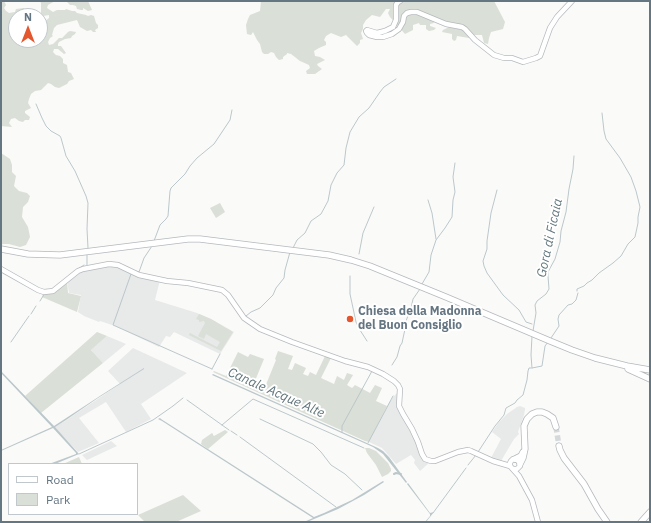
<!DOCTYPE html>
<style>
body{margin:0}
#map{position:relative;width:651px;height:523px;overflow:hidden;background:#fafaf8;font-family:"IBM Plex Sans",sans-serif}
canvas{display:block}
.frame{position:absolute;inset:0;border:2px solid #657683;pointer-events:none}
.legend{position:absolute;left:8px;top:463px;width:130px;height:52px;box-sizing:border-box;background:#fff;border:1px solid #c1c8cd;margin:0;padding:5px 7px;list-style:none;font-size:12px;color:#657683}
.legend li{display:flex;align-items:center;gap:8px;height:20px}
.legend b{width:20px;border:1px solid #c1c8cd}
.north{position:absolute;left:8px;top:8px;width:40px;height:40px;box-sizing:border-box;background:#fff;border:1px solid #c1c8cd;border-radius:50%;rotate:0deg;font-size:11px;font-weight:700;line-height:16px;text-align:center;color:#657683}
.north::after{content:'';display:block;margin:auto;width:14px;height:18px;background:#e4572e;clip-path:polygon(50% 0,100% 100%,50% 72%,0 100%)}
</style>
<div id="map">
<canvas width="651" height="523"></canvas>
<div class="frame"></div>
<ul class="legend">
<li><b style="height:5px;background:#fff"></b>Road</li>
<li><b style="height:11px;background:#dadfd7"></b>Park</li>
</ul>
<div class="north">N</div>
</div>
<script>
const ctx = document.querySelector('canvas').getContext('2d');
ctx.lineJoin = 'round';
function fillPath(path, color) { ctx.fillStyle = color; ctx.fill(path, 'evenodd'); }
const shape = rows => new Path2D(rows.map(r => 'M' + r).join(''));
function strokePath(path, color, width, dash) { ctx.strokeStyle = color; ctx.lineWidth = width; ctx.lineCap = dash ? 'butt' : 'round'; ctx.setLineDash(dash || []); ctx.stroke(path); }
function drawText(font, color, halo, rows, align = 'center') {
  ctx.font = font + ' "IBM Plex Sans",sans-serif'; ctx.lineWidth = 4; ctx.setLineDash([]); ctx.textBaseline = 'middle'; ctx.strokeStyle = halo; ctx.fillStyle = color; for (const [text, x, y, turn = 0] of rows) {
    ctx.save(); ctx.translate(x, y); ctx.rotate((+turn || 0) * Math.PI / 180); ctx.textAlign = isNaN(turn) ? turn : align; if (halo) ctx.strokeText(text, 0, 0); ctx.fillText(text, 0, 0); ctx.restore();
  }
}
const built = shape([
 [101,266,117,266,160,280,155,300,197,313,211,319,234,332,220,354,174,332,170,337,166,336,159,347,115,326,100,321,99,322,84,316,78,312,81,295,69,293,67,281,79,272],
 [107,336,126,344,103,363,91,350],
 [133,348,187,373,141,404,151,419,126,432,106,402,79,418,99,443,78,452,54,427,65,421,120,384,108,371],
 [399,391,398,407,428,462,429,463,420,471,414,463,415,460,411,455,396,464,382,448,369,442,387,406,393,397],
 [520,406,525,408,525,410,524,415,518,432,519,434,514,439,501,461,491,458,501,439,492,432,499,422,507,414,517,407],
 [111,441,117,446,87,460,82,455]
]);
const green = shape([
 [4,1,6,5,4,8,6,11,9,13,15,12,16,9,24,8,27,16,16,16,16,40,40,40,40,22,45,21,49,18,49,15,43,16,41,14,41,3,40,1,55,1,48,5,47,8,53,12,57,10,65,10,66,9,72,11,75,11,77,13,86,15,88,16,91,15,94,16,96,23,98,25,98,28,95,30,96,32,93,32,91,30,87,31,80,27,77,20,57,25,54,28,52,35,53,36,50,38,48,42,49,45,53,44,59,38,62,38,68,32,70,31,76,32,75,34,72,36,71,38,65,39,59,42,58,44,58,46,61,46,66,53,64,54,58,49,54,49,53,52,56,55,60,56,63,59,63,63,67,65,68,72,71,73,74,79,69,81,67,84,59,88,55,87,51,84,48,83,41,90,35,91,31,94,29,99,28,103,31,108,25,111,25,113,30,117,29,120,25,120,23,122,19,121,15,118,11,119,9,123,12,127,1,126,1,2],
 [66,1,88,1,92,10,88,11,83,8,83,10,81,10,77,9,76,6,73,5,70,5],
 [261,1,494,1,505,22,503,29,491,32,489,38,488,44,484,43,482,35,473,35,469,38,457,36,456,40,454,41,452,39,452,34,442,32,443,30,449,27,433,21,434,23,430,24,430,26,436,28,434,30,429,31,426,29,426,25,420,25,419,23,413,25,413,30,405,34,390,17,388,13,390,9,386,9,380,17,372,15,366,20,363,25,363,29,361,33,363,39,360,40,360,43,357,46,346,35,341,37,331,33,326,36,324,40,326,42,326,45,319,48,314,51,315,56,320,57,325,60,317,64,318,66,322,69,315,74,307,74,306,71,310,68,309,65,300,61,291,54,287,53,287,54,283,57,283,59,279,60,276,57,274,53,271,52,268,54,264,54,262,52,260,44,257,40,253,32,251,35,247,34,246,25,248,19,250,15,260,11],
 [1,153,10,159,12,165,12,172,16,176,14,186,19,191,27,193,30,196,28,202,23,207,22,217,28,227,30,237,26,245,20,247,9,244,3,244,1,245],
 [220,203,225,212,216,218,210,208],
 [67,282,68,293,81,296,77,312,42,297,43,294,48,294,54,293],
 [199,314,211,319,233,332,221,351,189,335,190,333,217,347,220,342,206,334,204,339,198,336,205,323,204,321,199,322,199,320,196,319],
 [97,332,107,336,91,350,103,363,41,413,25,396],
 [278,351,293,356,288,369,292,370,295,363,306,368,303,374,308,376,310,372,316,375,325,356,331,358,321,378,334,384,337,376,344,380,347,373,353,375,347,385,352,388,355,385,370,393,375,385,382,388,376,401,387,406,369,442,365,441,213,372,214,371,226,376,238,352,248,357,250,354,264,359,252,388,263,392,276,360,275,359],
 [225,430,228,432,208,449,201,444,202,440,212,433,213,434,213,435,214,436],
 [365,448,369,448,376,451,388,463,391,469,391,471,388,474,382,477,376,465,367,453],
 [79,457,82,464,63,464],
 [183,495,201,511,176,522,145,522,138,515]
]);
const water = shape([
 [144,368,144,369,98,398,66,420,55,427,79,454,55,464,49,464,76,454,76,453,53,428,1,451,1,450,52,427,1,373,1,371,54,426,103,394],
 [213,374,378,448,383,451,389,457,407,482,406,483,383,454,373,447,212,375],
 [160,418,161,419,314,517,324,513,352,500,383,481,384,482,364,495,338,509,307,522,304,522,313,518,162,421,158,419],
 [408,483,430,513,434,512,426,522,425,522,430,516,430,514,407,484]
]);
const stream = shape([
 [36,104,42,118,46,126,51,131,60,136,61,138,66,156,75,171,86,196,88,203,87,229,88,248],
 [497,190,491,213,487,241,487,249,483,261,484,266,487,273,503,295,519,310,526,322,532,324],
 [428,200,432,213,436,239],
 [154,241,160,225,166,219,168,216,170,191,171,188,185,174,190,166,197,158,214,144,230,120,232,110],
 [293,248,297,240,305,233,311,221,321,214,328,201,331,185,337,173,344,165,346,148,350,132,359,117,369,108,380,92,384,87,396,79],
 [359,254,363,233,374,207],
 [87,265,87,254],
 [78,269,84,265],
 [132,270,139,272,144,258,152,246],
 [131,274,113,325,212,369],
 [350,276,350,294,356,322,358,327,367,341],
 [422,284,429,272,431,255,436,240,445,228,452,217,453,200,455,192,453,177,455,163],
 [577,291,577,289,584,286,587,283,592,280,599,273,613,263,621,256,628,244,635,237,638,223,638,217,640,207,636,191,631,177,620,158,606,139,604,131,602,113],
 [40,301,45,293],
 [31,314,36,306],
 [246,316,251,312,260,308,273,295,276,288,284,278,285,270,290,252],
 [533,331,536,313,535,305,537,301,546,294,549,289,548,276,548,272,555,259,560,242,561,231,566,212,569,189,573,169,574,156],
 [551,338,559,326,558,319,559,315,568,305,572,304,576,300,578,293],
 [11,342,29,316],
 [392,365,397,357,400,346,402,343,405,329,406,321,411,308,413,299,420,289],
 [532,368,531,355,532,336],
 [532,368,542,366,545,346,548,342],
 [212,369,220,354],
 [187,400,229,430],
 [260,419,313,444,321,452,331,465,345,474,362,490],
 [222,425,253,399,364,448],
 [231,431,237,435],
 [342,432,342,426,372,371],
 [240,437,336,507],
 [368,443,393,396],
 [478,452,495,426,504,415,506,408,515,403,517,400,523,395,527,380,528,371,529,368,531,368],
 [79,454,153,420,173,406,183,398],
 [468,465,476,455],
 [433,513,466,468]
]);
const canal = shape([
 [394,474,396,473,401,474]
]);
const highwayTunnel = shape([
 [556,427,559,446]
]);
const major = shape([
 [400,1,398,2,396,5,396,20,393,27,385,31,377,33,367,30,366,31,367,33,369,35,377,37,383,37,392,34,399,29,403,22,404,16,407,13,411,12,417,12,446,24,462,27,465,29,475,40,494,55,504,58,512,58,523,62,536,58,540,56,550,28,557,17,572,1],
 [1,269,38,290,44,292,53,291,78,271,83,269,109,264,118,265,139,275,167,281,188,283,222,290,228,295,244,318,260,329,292,342,345,361,368,367,383,374,394,381,398,385,400,389,399,406,403,414,412,429,418,442,422,454,425,459,431,461,435,461,458,452,468,450,471,451,493,461,510,466],
 [513,469,517,469,520,466,520,463,517,460,513,459,511,461,510,463,510,466,519,476,532,500,538,522]
]);
const highway = shape([
 [1,249,28,254,60,255,188,239,200,239,329,255,351,260,370,266,446,297,550,341,572,350,595,358,627,366,650,370],
 [628,369,650,379],
 [559,446,560,450,564,458,584,484,598,509,607,522],
 [515,459,521,456,523,452],
 [520,464,523,458,525,449,524,426,527,419,532,414,537,412,542,412,547,414,553,418,556,427],
 [641,522,650,512]
]);
const markers = [
 [350,319,4,"#e4572e"]
];
const poiNames = [
 ["Chiesa della Madonna",358,312],
 ["del Buon Consiglio",358,326]
];
const waterNames = [
 ["Gora di Ficaia",550,238,-78],
 ["Canale Acque Alte",276,393,24]
];
fillPath(built, '#e8e9e9');
fillPath(green, '#dadfd7');
fillPath(water, '#bbc7cb');
strokePath(stream, '#bbc7cb', 1);
strokePath(canal, '#bbc7cb', 2);
strokePath(highwayTunnel, '#d5d9db', 5.5, [5.5, 3]);
strokePath(major, '#b5babe', 6);
strokePath(highway, '#b4b9bd', 7);
strokePath(major, '#fff', 4.5);
strokePath(highway, '#fff', 5.5);
for (const [x, y, r, color] of markers) { const dot = new Path2D(); dot.arc(x, y, r, 0, 2 * Math.PI); ctx.fillStyle = color; ctx.fill(dot); strokePath(dot, '#fff', 1.5); }
drawText('bold 12px', '#657683', '#fff', poiNames, 'left');
drawText('italic 13px', '#60757c', '#fff', waterNames);
</script>
